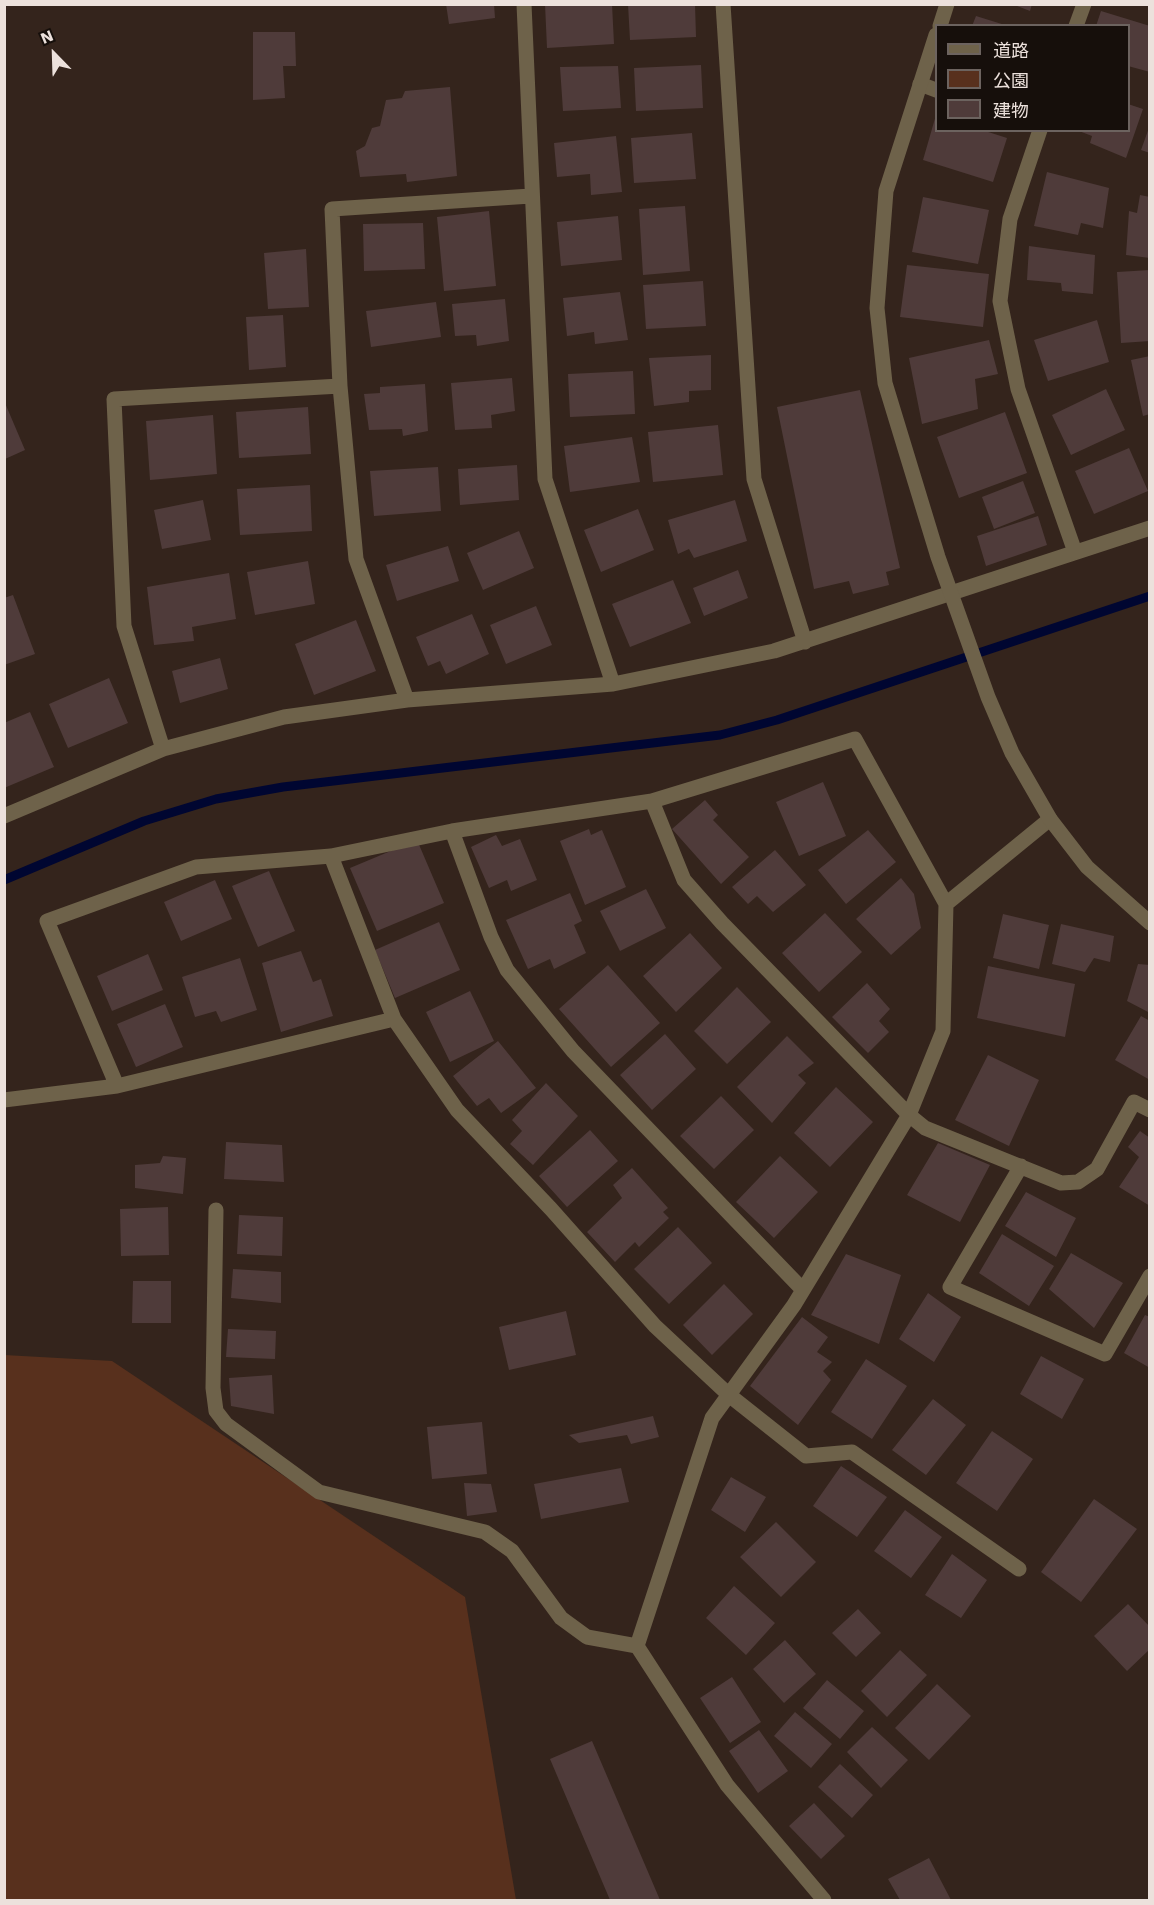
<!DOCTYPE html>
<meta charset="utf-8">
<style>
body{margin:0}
#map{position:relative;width:1154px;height:1905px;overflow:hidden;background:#34241c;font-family:"Work Sans","Noto Sans JP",sans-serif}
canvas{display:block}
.frame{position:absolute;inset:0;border:6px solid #ece1dc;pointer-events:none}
.legend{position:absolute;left:935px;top:24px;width:195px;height:108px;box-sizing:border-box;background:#160f0b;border:2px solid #6c635f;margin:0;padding:8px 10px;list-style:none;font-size:18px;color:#ece1dc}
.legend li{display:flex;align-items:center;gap:12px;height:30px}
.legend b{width:30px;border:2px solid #6c635f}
.north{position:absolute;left:24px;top:24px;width:60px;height:60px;-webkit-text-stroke:4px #160f0b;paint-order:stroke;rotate:337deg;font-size:16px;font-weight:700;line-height:24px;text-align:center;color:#ece1dc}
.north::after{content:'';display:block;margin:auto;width:21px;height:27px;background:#ece1dc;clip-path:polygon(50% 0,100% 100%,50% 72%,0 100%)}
</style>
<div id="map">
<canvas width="1154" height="1905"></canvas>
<div class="frame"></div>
<ul class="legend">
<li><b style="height:8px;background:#6e624a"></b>道路</li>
<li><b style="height:16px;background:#58301d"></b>公園</li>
<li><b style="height:16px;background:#4f3b3a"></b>建物</li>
</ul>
<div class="north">N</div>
</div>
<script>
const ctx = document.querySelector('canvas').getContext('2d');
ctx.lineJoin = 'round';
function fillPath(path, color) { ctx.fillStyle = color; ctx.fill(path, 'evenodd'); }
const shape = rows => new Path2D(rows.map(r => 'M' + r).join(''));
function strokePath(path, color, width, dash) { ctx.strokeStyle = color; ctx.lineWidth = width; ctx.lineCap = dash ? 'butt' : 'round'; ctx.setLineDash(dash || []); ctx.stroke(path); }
const green = shape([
 [4,1355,112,1361,465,1597,516,1900,5,1900]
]);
const stream = shape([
 [4,880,144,821,216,799,283,787,720,735,777,720,1150,596]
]);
const building = shape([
 [446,4,494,4,495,18,449,24],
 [545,4,612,4,614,44,547,48],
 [628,4,695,4,696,37,630,40],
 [1012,4,1032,4,1030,11],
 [1101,11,1150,26,1150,72,1128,66,1128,26,1096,26],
 [976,16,1005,25,1005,26,972,26],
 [253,32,295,32,296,66,283,66,285,98,253,100],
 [701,65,703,108,636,111,634,68],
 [618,66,621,108,563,111,560,67],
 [450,87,457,176,407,182,406,174,360,177,356,151,365,146,372,128,380,126,386,100,402,98,405,91],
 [1128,104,1143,109,1126,158,1090,143,1092,136,1079,131,1128,130],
 [936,115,936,130,982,130,1007,138,993,182,923,160],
 [1150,125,1150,153,1141,150],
 [692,133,696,179,634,183,631,138],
 [616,136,622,192,591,195,590,174,557,177,554,143],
 [1047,172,1109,188,1103,228,1081,223,1078,235,1034,226],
 [1140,195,1150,197,1150,258,1126,255,1129,211,1137,213],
 [923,197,989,210,978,264,912,252],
 [685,206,690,271,643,275,639,209],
 [489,211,496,286,444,291,437,217],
 [618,216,622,260,561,266,557,222],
 [423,223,425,269,364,271,363,224],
 [1029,246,1095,255,1093,294,1062,291,1061,283,1027,280],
 [306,249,309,307,268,309,264,253],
 [907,265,989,274,983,327,900,317],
 [1150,270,1150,341,1121,343,1117,272],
 [703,281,706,326,646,329,643,285],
 [620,292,628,340,595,344,594,332,567,336,563,298],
 [505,299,509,341,477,346,476,335,455,336,452,304],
 [436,302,441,337,371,347,366,311],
 [283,315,286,367,249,370,246,317],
 [1097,320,1109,362,1048,381,1034,340],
 [989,340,998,374,975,379,978,409,922,424,909,358],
 [711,355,711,390,689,391,689,402,654,406,649,358],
 [1150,356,1150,414,1143,416,1131,360],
 [633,371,635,414,570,417,568,374],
 [512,378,515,411,491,415,492,428,455,430,451,383],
 [425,384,428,431,403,436,402,429,369,430,364,394,380,393,380,387],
 [1106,389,1125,430,1071,455,1052,415],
 [860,390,900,568,886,572,889,585,853,594,849,581,814,589,777,407],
 [5,403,25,450,5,459],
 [308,407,311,454,239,458,236,412],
 [1005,412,1027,473,959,498,937,437],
 [213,415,217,474,150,480,146,421],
 [718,425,723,475,653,482,648,432],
 [632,437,640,482,570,492,564,446],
 [1129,448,1148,491,1094,514,1075,471],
 [517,465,519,500,460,505,458,469],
 [438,467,441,511,374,516,370,471],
 [1023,481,1035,513,994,529,982,497],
 [310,485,312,531,240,535,237,489],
 [203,500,211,540,162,549,154,510],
 [735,500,747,541,694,558,689,549,678,554,668,520],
 [638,509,654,550,601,572,584,530],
 [1038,516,1047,545,986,566,977,536],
 [519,531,534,568,483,590,467,553],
 [448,546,459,581,397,601,386,565],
 [308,561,315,604,255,615,247,572],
 [738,570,748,598,704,616,693,588],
 [229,573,236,619,192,627,194,641,154,645,147,587],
 [673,580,691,623,630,647,612,604],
 [13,595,35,654,4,665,4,598],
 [536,606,552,645,506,664,490,625],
 [472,614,489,654,446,674,440,661,428,666,416,637],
 [356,620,376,671,314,695,295,644],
 [220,658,228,689,180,703,172,671],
 [109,678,128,723,68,748,49,704],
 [30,712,54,767,4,788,4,723],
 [823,782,846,836,799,856,776,802],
 [705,800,718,815,713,820,749,857,721,884,672,829],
 [589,829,591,835,602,830,626,887,585,905,560,841],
 [868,830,896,862,846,904,818,870],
 [496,835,502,846,520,839,537,880,511,891,507,880,489,888,471,847],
 [417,840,444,903,377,931,350,868],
 [775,850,806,885,773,912,757,896,748,904,732,887],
 [269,871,295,931,258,947,232,886],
 [901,878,914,894,921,928,891,955,856,919],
 [215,880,232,919,181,941,164,902],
 [646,889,666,928,620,951,600,911],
 [570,893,582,921,574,925,586,953,554,969,550,959,528,969,506,920],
 [825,913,862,952,819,992,782,953],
 [1003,914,1049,925,1039,969,993,958],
 [439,922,460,970,395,998,375,950],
 [1061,924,1114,936,1110,962,1094,958,1085,972,1052,964],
 [690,933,722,968,676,1012,643,976],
 [301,951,313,982,321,979,333,1016,281,1032,262,963],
 [148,954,163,990,112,1011,97,976],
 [240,958,257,1010,221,1022,216,1011,195,1017,182,977],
 [1138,964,1150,965,1150,1013,1127,1001],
 [608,965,660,1023,611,1067,559,1009],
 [988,966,1075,984,1065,1037,977,1018],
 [867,983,890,1009,879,1021,889,1032,868,1053,832,1017],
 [737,987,771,1022,727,1064,694,1031],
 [470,991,494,1041,450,1062,426,1012],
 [165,1004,183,1047,136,1067,117,1024],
 [1141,1016,1150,1021,1150,1080,1115,1060],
 [665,1034,696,1069,652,1110,620,1075],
 [787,1036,814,1063,798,1075,806,1083,772,1123,737,1087],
 [498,1041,536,1088,501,1113,489,1098,477,1106,453,1076],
 [988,1055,1039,1080,1009,1146,955,1120],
 [546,1083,578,1116,533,1165,510,1144,522,1131,512,1120],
 [836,1087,873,1122,830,1167,794,1133],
 [721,1096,754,1130,714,1169,680,1136],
 [590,1130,618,1161,567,1207,539,1176],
 [1140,1131,1150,1138,1150,1206,1119,1187,1139,1157,1128,1147],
 [226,1142,282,1145,284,1182,224,1179],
 [938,1143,990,1165,960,1222,907,1195],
 [163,1156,186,1158,183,1194,135,1188,135,1165,160,1163],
 [780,1156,818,1192,774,1238,736,1202],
 [632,1168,668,1208,663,1212,669,1218,639,1247,635,1242,615,1262,587,1232,622,1198,613,1185],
 [1026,1192,1076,1218,1056,1257,1005,1226],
 [168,1207,169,1255,121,1256,120,1209],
 [239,1215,283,1217,282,1256,237,1254],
 [678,1227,712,1263,669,1304,634,1269],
 [1002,1234,1054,1266,1029,1306,979,1273],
 [1071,1253,1123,1283,1094,1328,1049,1289],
 [846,1254,901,1275,879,1344,811,1315],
 [233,1269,281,1272,281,1303,231,1298],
 [133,1281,171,1281,171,1323,132,1323],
 [724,1284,753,1314,712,1355,683,1325],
 [928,1293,961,1317,934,1362,899,1339],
 [566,1311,576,1355,509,1370,499,1327],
 [1145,1315,1150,1317,1150,1368,1124,1353],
 [802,1317,828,1337,817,1352,832,1362,823,1371,831,1380,798,1425,750,1386],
 [228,1329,276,1331,275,1359,226,1357],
 [1041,1356,1084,1379,1062,1419,1020,1394],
 [866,1359,907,1386,872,1439,831,1412],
 [272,1375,274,1414,231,1406,229,1378],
 [933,1399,966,1425,926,1475,892,1450],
 [653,1416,659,1437,631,1444,627,1435,579,1443,569,1435],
 [482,1422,487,1474,432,1479,427,1427],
 [992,1431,1033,1459,997,1511,956,1483],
 [841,1466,887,1497,857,1537,813,1506],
 [621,1468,629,1502,541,1519,534,1484],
 [731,1477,766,1497,745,1532,711,1510],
 [464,1483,491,1484,497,1512,467,1516],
 [1094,1499,1137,1529,1081,1602,1041,1572],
 [905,1510,942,1537,911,1578,874,1551],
 [776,1522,816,1562,781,1597,740,1557],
 [952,1554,987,1580,961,1618,925,1595],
 [734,1586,775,1623,746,1655,706,1618],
 [1128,1604,1150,1627,1150,1649,1127,1671,1094,1636],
 [858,1609,881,1633,856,1657,832,1633],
 [785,1640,816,1674,784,1703,753,1669],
 [900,1650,927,1675,887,1717,861,1691],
 [732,1677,761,1722,730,1743,700,1698],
 [827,1680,864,1711,840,1739,803,1708],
 [937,1684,971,1716,929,1760,895,1728],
 [795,1712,832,1744,811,1768,774,1736],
 [872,1727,908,1760,881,1788,847,1752],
 [759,1730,788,1771,758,1793,729,1751],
 [592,1741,660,1900,610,1900,550,1759],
 [840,1764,873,1795,852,1818,818,1787],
 [814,1803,845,1836,821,1859,789,1826],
 [929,1858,951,1900,900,1900,888,1879]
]);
const minor = shape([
 [524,4,545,479,613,684],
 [723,4,754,479,805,642],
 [1076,26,1084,4],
 [920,84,936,90],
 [1040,130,1010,219,1000,301,1018,389,1075,552],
 [340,386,332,209,531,196],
 [163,749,124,626,114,399,340,386,356,559,407,700],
 [652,801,684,880,722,923,909,1115,925,1128,1061,1183,1078,1182,1097,1169,1134,1102,1150,1110],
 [4,816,163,749,284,717,407,700,613,684,774,651,1150,528],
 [452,831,491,937,507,970,573,1051,803,1290],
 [331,856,394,1019],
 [946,904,855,739,652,801,452,831,331,856,196,867,47,921,117,1086,394,1019,457,1110,551,1209,655,1326,729,1395,806,1456,852,1452,1019,1569],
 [4,1100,117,1086],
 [1021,1166,950,1287,1105,1354,1150,1276],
 [216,1210,213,1388,216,1411,226,1424,319,1492,485,1532,512,1551,561,1618,587,1637,637,1646],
 [824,1900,727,1785,637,1646,712,1418,794,1305,909,1115,943,1031,946,904,1050,819]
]);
const tertiary = shape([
 [940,26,947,4],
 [936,35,886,191,877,308,885,383,938,557,988,697,1012,753,1050,819,1087,867,1150,923]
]);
fillPath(green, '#58301d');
strokePath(stream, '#000631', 9);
fillPath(building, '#4f3b3a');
strokePath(minor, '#6e624a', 15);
strokePath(tertiary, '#6e624a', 15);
</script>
